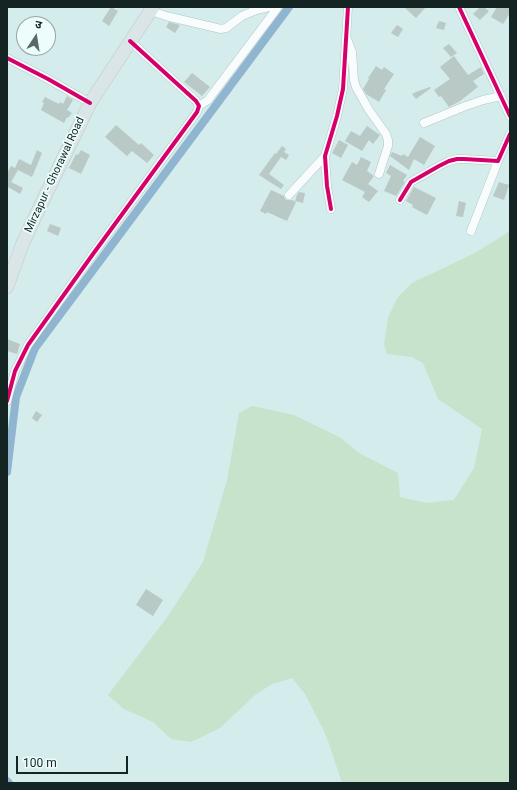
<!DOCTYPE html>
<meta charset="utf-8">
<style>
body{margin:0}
#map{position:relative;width:517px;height:790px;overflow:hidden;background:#d4eceb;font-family:Roboto,"Noto Sans Devanagari",sans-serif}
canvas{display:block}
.frame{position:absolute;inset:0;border:8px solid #132423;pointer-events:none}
.north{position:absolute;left:16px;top:16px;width:40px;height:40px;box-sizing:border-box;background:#ecfdfc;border:1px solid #95a6a5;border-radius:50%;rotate:12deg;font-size:11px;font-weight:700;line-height:16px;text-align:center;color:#132423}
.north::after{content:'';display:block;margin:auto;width:14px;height:18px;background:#576a69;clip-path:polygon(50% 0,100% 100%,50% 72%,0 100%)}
.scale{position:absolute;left:16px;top:756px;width:112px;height:18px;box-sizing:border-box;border:2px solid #132423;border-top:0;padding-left:5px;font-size:12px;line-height:14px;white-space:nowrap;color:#132423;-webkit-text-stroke:3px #ecfdfc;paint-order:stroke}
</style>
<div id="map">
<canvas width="517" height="790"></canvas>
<div class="frame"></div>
<div class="north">उ</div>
<div class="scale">100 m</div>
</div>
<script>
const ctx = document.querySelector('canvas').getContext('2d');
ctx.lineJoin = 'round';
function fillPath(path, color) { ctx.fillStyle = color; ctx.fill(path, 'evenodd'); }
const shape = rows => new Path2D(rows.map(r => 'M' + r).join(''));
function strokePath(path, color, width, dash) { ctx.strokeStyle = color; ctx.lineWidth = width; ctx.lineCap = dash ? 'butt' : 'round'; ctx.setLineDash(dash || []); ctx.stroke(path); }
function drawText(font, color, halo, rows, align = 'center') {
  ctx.font = font + ' Roboto,sans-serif'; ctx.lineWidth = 3.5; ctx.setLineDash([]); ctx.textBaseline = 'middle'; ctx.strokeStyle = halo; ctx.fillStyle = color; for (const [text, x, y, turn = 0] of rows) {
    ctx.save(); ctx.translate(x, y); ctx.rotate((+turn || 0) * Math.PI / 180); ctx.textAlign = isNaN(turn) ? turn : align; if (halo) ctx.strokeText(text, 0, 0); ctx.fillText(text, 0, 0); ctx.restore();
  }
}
const green = shape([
 [510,231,510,783,342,783,327,738,323,729,305,694,292,678,272,684,255,695,220,728,191,742,171,739,153,722,124,709,108,695,168,616,203,562,227,480,239,413,252,406,294,415,341,438,359,453,398,473,400,497,427,503,454,500,474,468,482,429,438,399,423,363,412,357,387,354,384,344,388,317,398,297,412,283,475,253]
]);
const canal = shape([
 [7,472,16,397,35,348,289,7],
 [7,781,9,783]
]);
const building = shape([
 [111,7,118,11,109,26,102,21],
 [404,7,426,7,416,18],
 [480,7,484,7,489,11,480,20,473,14],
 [497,7,508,7,510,8,510,13,503,24,491,17],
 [439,21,446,23,444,30,436,28],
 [169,22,180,25,175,33,166,27],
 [397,25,403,29,398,37,391,33],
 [449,44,457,53,451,57,443,48],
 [454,56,468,75,481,67,484,74,473,81,478,87,460,101,449,107,441,96,439,97,434,90,450,79,440,67],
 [376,66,382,70,384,67,394,74,384,89,386,90,379,102,366,94,363,89,369,79,368,78],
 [192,73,210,87,202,96,184,82],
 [430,87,431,88,416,99,412,94,416,92],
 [67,96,73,100,67,110,72,113,68,118,67,117,64,123,41,110,44,103,42,102,45,97,59,104,60,102,63,104],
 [116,125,139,145,141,143,154,155,147,163,132,151,127,156,105,137],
 [367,126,380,135,373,144,369,140,362,151,345,141,351,131,360,136],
 [420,137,435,146,424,165,414,159,409,170,390,156,392,152,402,156,403,154,408,157],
 [339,140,348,145,341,158,332,153],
 [282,146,286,149,284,152,289,155,286,160,281,157,269,174,284,185,281,189,259,175,275,153,276,154],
 [37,150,42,153,32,177,18,170,11,182,23,188,20,194,8,187,7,189,7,173,11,166,15,168,19,159,31,165],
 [81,150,90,155,81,174,69,168,76,154,78,155],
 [361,157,371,162,367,171,374,176,368,184,378,191,369,202,362,197,365,192,342,180,352,162,357,165],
 [390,165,407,175,403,181,405,182,396,196,384,191,391,176,386,173],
 [499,182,509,185,504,200,493,196],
 [414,187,436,198,427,215,412,207,413,205,406,201],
 [271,190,284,196,285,199,287,200,292,200,296,202,287,221,267,212,266,214,260,211],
 [299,192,305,193,303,203,295,201,297,195],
 [459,201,466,203,463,217,456,216],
 [50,224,61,228,58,236,47,231],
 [7,339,20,344,17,354,7,351],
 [36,411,42,415,37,422,32,418],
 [146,589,163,600,153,616,136,605]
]);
const street = shape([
 [459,7,510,116],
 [151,11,166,16,221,29,226,28,242,16,256,10,269,7],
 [347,39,352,52,354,80,356,87,369,110,386,134,388,140,388,146,379,174],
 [7,58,48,79,90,103],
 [199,106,208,100,278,7],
 [424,123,463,107,483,100,501,96],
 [289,195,325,156],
 [400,200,411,182,439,166,449,161,457,159,464,159,498,161,510,134],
 [331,209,327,186,325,156,337,116,343,89,348,7],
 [471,231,498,161],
 [7,401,15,371,28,345,93,254,197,112,199,106,196,101,130,41]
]);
const primary = shape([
 [7,287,22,245,35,217,90,103,153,7]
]);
const cycleway = shape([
 [459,7,510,116],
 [7,58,48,79,90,103],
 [400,200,411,182,439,166,449,161,457,159,464,159,498,161,510,134],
 [331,209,327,186,325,156,337,116,343,89,348,7],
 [7,401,15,371,28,345,93,254,197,112,199,106,196,101,130,41]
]);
const streetNames = [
 ["Mirzapur - Ghorawal Road",55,175,-65]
];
fillPath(green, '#c7e3cb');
strokePath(canal, '#8fb5d0', 8);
fillPath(building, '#b8c9c6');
strokePath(street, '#b3c6c5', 9);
strokePath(primary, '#bcc8c8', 14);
strokePath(street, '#f9fcfc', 8);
strokePath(primary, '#dae5e8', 13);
strokePath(cycleway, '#d6006c', 4);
drawText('11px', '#132423', '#ecfdfc', streetNames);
</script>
